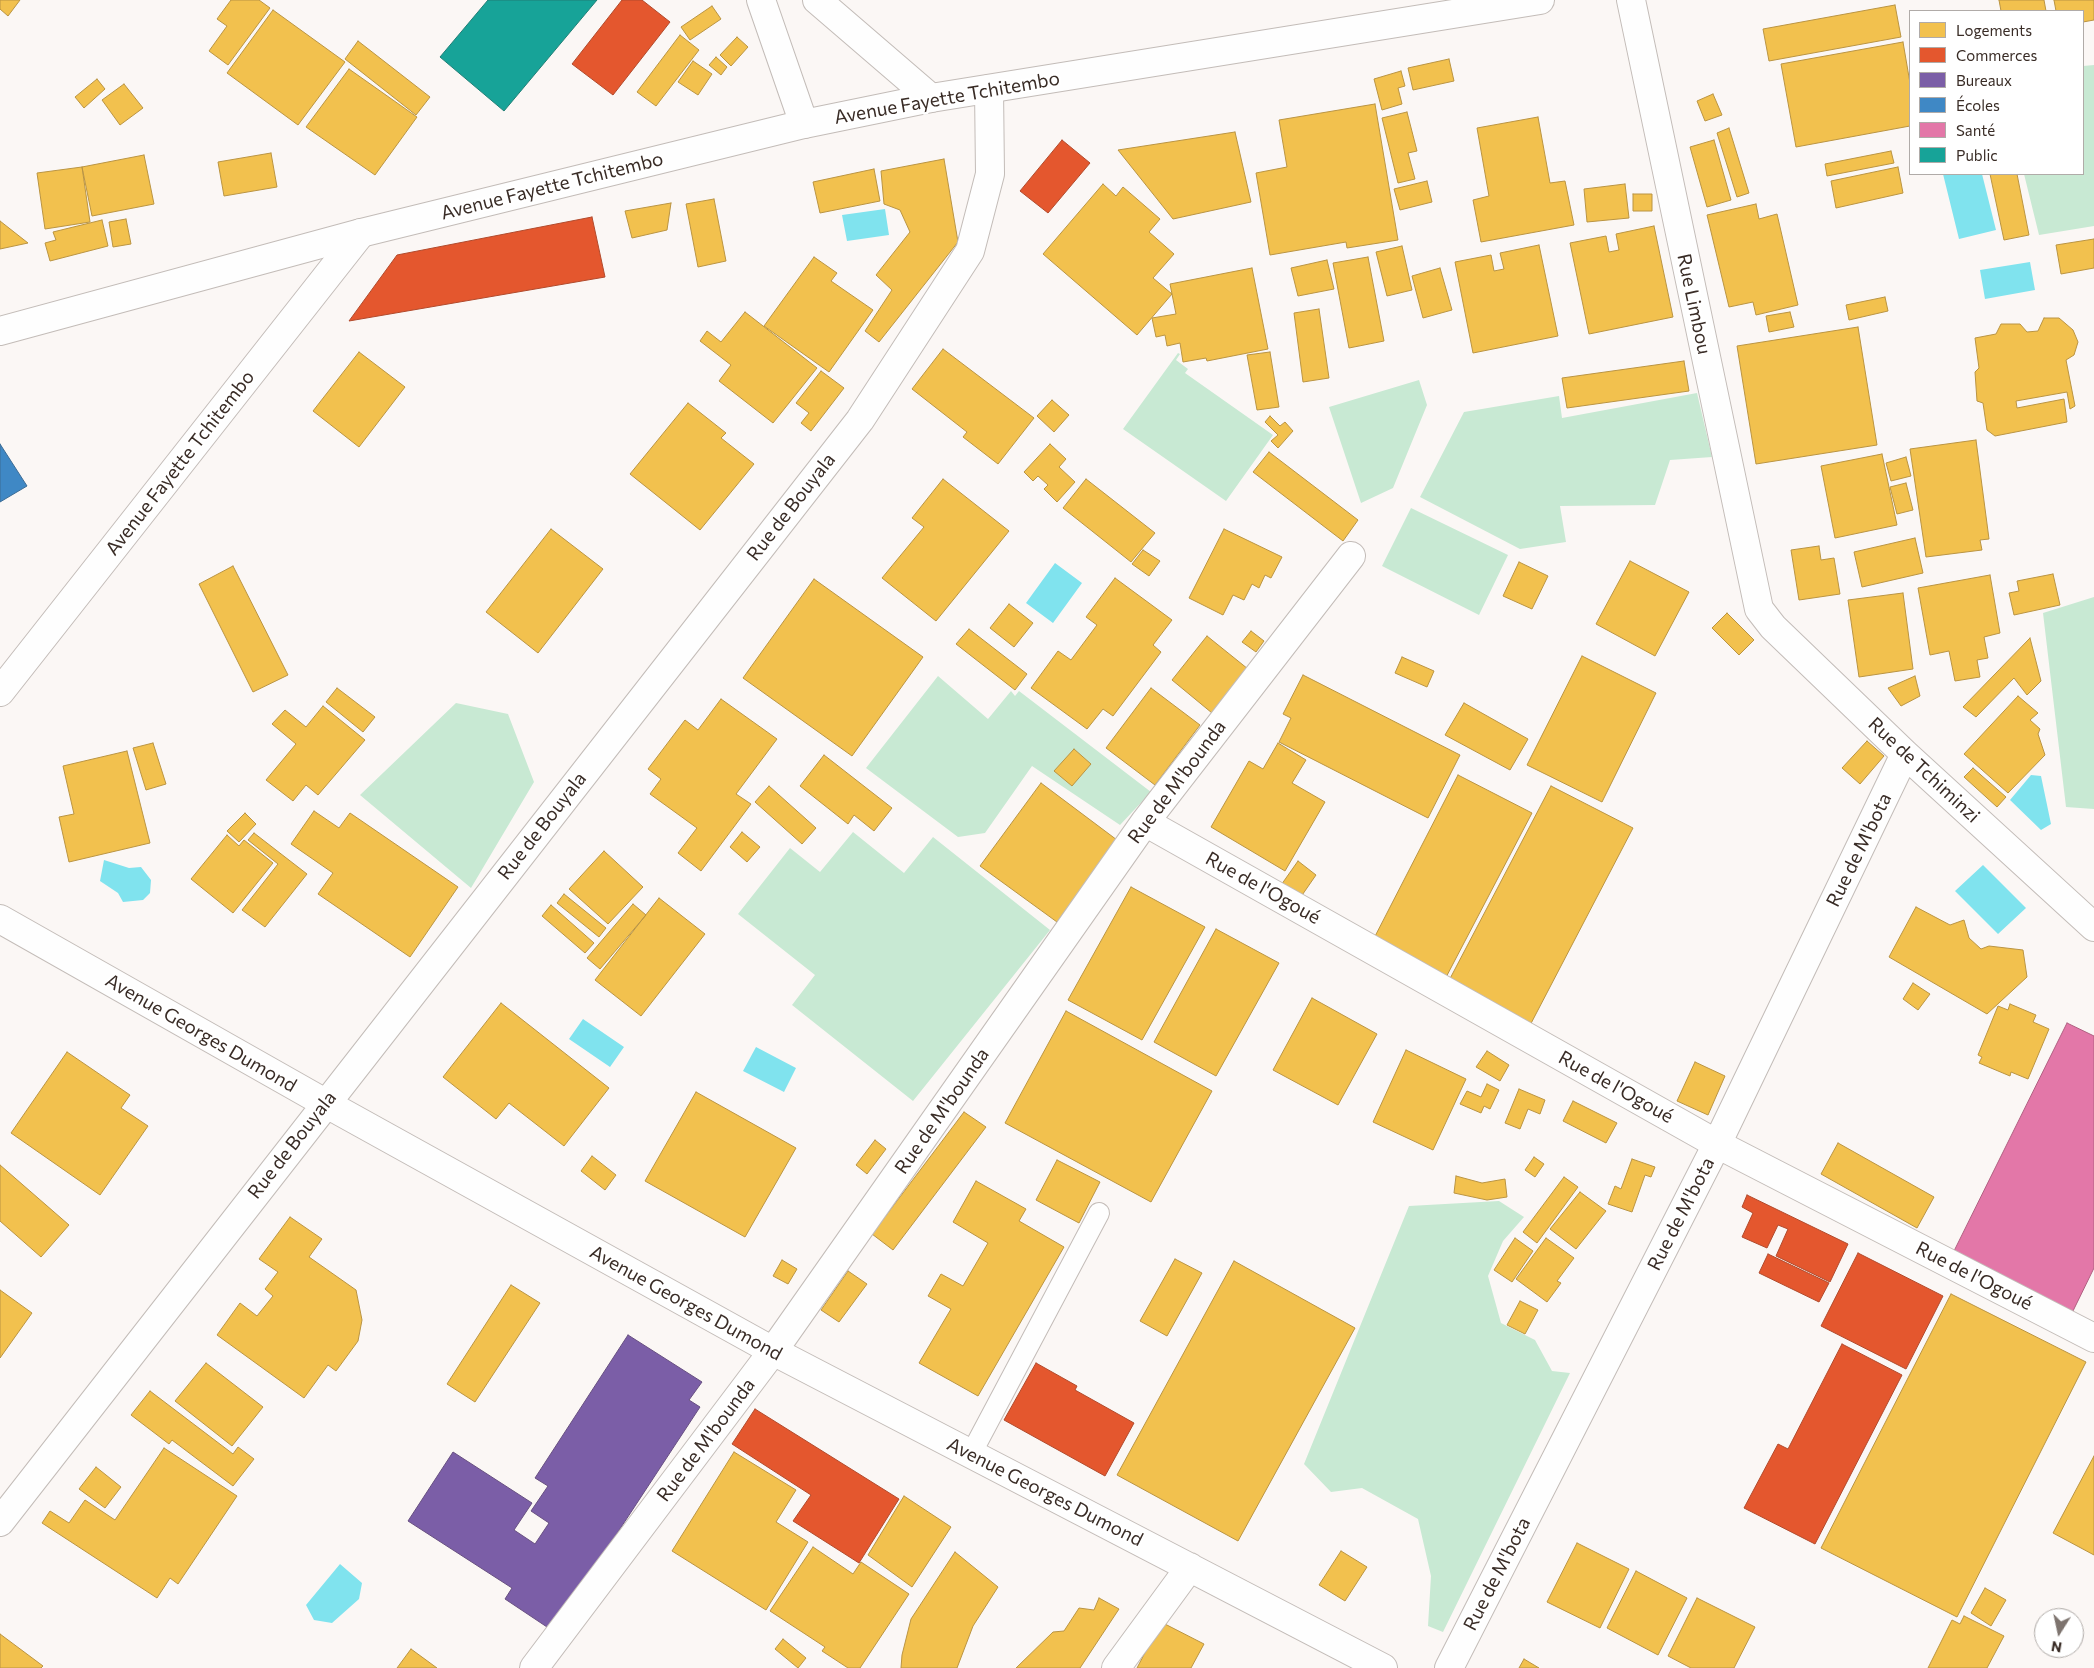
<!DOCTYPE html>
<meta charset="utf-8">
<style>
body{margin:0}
#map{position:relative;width:2094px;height:1668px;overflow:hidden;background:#fbf7f5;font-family:Commissioner,sans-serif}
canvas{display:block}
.legend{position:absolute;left:1909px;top:10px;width:175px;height:165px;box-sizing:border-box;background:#fff;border:1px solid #b0aba8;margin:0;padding:6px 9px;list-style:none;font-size:15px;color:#392c26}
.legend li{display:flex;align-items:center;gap:10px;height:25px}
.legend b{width:25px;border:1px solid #b0aba8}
.north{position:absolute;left:2034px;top:1608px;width:50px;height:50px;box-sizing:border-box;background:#fff;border:1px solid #b0aba8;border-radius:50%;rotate:190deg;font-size:14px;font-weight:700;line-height:20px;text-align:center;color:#392c26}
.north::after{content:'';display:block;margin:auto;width:18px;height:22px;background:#7d736e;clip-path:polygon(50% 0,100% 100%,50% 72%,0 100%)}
</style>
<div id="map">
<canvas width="2094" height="1668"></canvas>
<ul class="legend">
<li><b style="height:14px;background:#f2c14e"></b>Logements</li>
<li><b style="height:14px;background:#e4572e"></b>Commerces</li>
<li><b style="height:14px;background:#7b5ea7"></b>Bureaux</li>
<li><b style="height:14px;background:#3f88c5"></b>Écoles</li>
<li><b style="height:14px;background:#e377a8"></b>Santé</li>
<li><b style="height:14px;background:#17a398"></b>Public</li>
</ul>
<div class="north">N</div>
</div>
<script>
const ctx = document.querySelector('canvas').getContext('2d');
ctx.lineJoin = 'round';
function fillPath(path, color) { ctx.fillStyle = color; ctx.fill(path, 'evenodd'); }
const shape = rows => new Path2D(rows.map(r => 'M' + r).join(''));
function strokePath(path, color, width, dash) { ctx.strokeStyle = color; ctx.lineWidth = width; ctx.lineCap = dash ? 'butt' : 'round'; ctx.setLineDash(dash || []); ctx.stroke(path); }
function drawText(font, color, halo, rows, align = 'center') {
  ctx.font = font + ' Commissioner,sans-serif'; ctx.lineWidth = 5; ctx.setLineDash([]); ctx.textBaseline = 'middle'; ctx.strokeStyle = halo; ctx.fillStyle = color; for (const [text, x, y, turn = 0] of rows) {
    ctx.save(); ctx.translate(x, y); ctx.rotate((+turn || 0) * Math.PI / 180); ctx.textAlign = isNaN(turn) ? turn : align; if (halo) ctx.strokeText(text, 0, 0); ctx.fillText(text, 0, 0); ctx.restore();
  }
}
const green = shape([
 [2094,65,2094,226,2039,235,2024,174,2083,174,2083,66],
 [1178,353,1180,354,1176,360,1188,369,1185,373,1273,435,1226,501,1123,429],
 [1419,380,1427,405,1393,488,1361,503,1329,407],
 [1697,393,1712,457,1670,460,1655,505,1560,506,1566,542,1520,549,1420,497,1464,412,1559,396,1562,418],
 [1411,508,1508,555,1479,615,1382,566],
 [2094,597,2094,809,2066,807,2043,613],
 [938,676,988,719,1011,691,1015,696,1019,691,1151,792,1120,825,1032,766,985,833,958,837,866,768],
 [456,703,508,714,534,782,471,888,360,795],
 [853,832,904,873,933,837,1050,930,913,1101,792,1005,815,975,738,914,790,848,820,872],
 [1499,1201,1524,1217,1503,1241,1488,1276,1501,1323,1535,1340,1552,1371,1570,1373,1443,1632,1428,1626,1431,1576,1418,1519,1362,1488,1331,1492,1304,1464,1409,1206]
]);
const water = shape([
 [1943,174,1982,174,1996,230,1959,239],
 [885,209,889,235,847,241,842,215],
 [2030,262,2035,290,1985,299,1980,270],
 [1055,563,1082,583,1053,623,1026,603],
 [2031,775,2041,776,2051,824,2041,830,2010,800],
 [104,860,129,868,141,867,151,880,150,893,143,900,123,902,118,893,100,881],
 [1983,865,2026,908,1998,934,1955,891],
 [583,1019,624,1047,610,1067,569,1039],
 [756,1047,796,1068,784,1092,743,1071],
 [340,1564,362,1583,359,1599,332,1623,314,1620,306,1605]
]);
const homes = shape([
 [0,0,20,0,8,16,0,9,0,0],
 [231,0,259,0,270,8,228,65,209,51,227,26,217,19,231,0],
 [1999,0,2044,0,2046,11,2001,11,1999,0],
 [2054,0,2094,0,2094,20,2083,22,2083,11,2056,11,2054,0],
 [1895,5,1901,37,1769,61,1763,29,1895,5],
 [712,6,721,19,690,40,681,27,712,6],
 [273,10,345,62,298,125,227,73,273,10],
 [680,35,699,50,656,106,637,92,680,35],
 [737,37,748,47,731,66,720,55,737,37],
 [358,41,430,97,416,115,345,59,358,41],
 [1903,42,1910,83,1910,126,1796,147,1781,64,1903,42],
 [716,57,727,67,721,75,709,65,716,57],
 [1449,59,1454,81,1413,90,1408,68,1449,59],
 [693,61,712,74,698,95,678,82,693,61],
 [349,69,417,117,375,175,306,127,349,69],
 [1401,71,1405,86,1398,88,1402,104,1382,110,1374,79,1401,71],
 [97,79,105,89,84,108,75,97,97,79],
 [124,84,143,108,120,125,102,100,124,84],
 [1713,94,1722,115,1705,121,1697,101,1713,94],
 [1375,104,1398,240,1347,248,1346,242,1270,255,1256,173,1287,167,1279,120,1375,104],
 [1407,112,1417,151,1408,153,1415,179,1398,183,1382,118,1407,112],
 [1538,117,1550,183,1565,181,1574,225,1481,242,1473,200,1489,196,1477,128,1538,117],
 [1729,128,1749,193,1737,197,1717,133,1729,128],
 [1235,132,1251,202,1173,219,1118,150,1235,132],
 [1714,140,1731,200,1707,207,1690,147,1714,140],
 [1891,151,1894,163,1827,176,1825,164,1891,151],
 [271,153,277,187,224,196,218,162,271,153],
 [144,155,154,204,92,216,82,167,144,155],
 [944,159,958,242,879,342,865,331,892,290,876,275,910,232,900,210,884,204,881,171,944,159],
 [82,167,90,222,45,229,37,173,82,167],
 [1898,167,1903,193,1836,208,1831,181,1898,167],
 [874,169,880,201,820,213,813,182,874,169],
 [1990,174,2017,174,2029,235,2004,240,1990,174],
 [1427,181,1432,202,1400,210,1394,189,1427,181],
 [1103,184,1116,196,1123,187,1160,219,1149,232,1174,254,1153,278,1172,294,1137,335,1043,254,1103,184],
 [1625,184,1629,218,1587,222,1584,189,1625,184],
 [1633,194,1652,194,1652,211,1633,211,1633,194],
 [714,199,726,261,698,267,686,204,714,199],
 [671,203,667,230,632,238,625,211,671,203],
 [1756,204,1759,219,1777,214,1798,305,1756,315,1753,302,1729,307,1707,215,1756,204],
 [126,219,131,244,113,247,109,222,126,219],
 [102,220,108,246,50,261,45,243,56,240,53,232,102,220],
 [0,221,28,243,0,249,0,221],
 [1654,226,1673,317,1589,334,1570,243,1606,236,1609,252,1619,250,1616,234,1654,226],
 [2094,239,2094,268,2061,274,2056,245,2094,239],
 [1539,245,1558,336,1473,353,1455,262,1491,255,1494,271,1504,269,1500,253,1539,245],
 [1402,246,1412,290,1387,296,1376,252,1402,246],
 [814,257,837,273,831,281,873,310,829,372,764,326,814,257],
 [1368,257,1384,341,1349,348,1333,263,1368,257],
 [1327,260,1334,289,1298,296,1291,268,1327,260],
 [1252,268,1268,349,1207,361,1206,358,1183,362,1180,343,1167,346,1165,335,1156,337,1152,318,1176,314,1170,284,1252,268],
 [1440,268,1452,310,1423,318,1412,276,1440,268],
 [1885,297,1888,311,1849,320,1846,305,1885,297],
 [1319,309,1329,378,1303,382,1294,313,1319,309],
 [745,312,817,368,773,423,719,381,731,365,700,341,707,331,721,342,745,312],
 [1790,312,1794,327,1769,332,1766,316,1790,312],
 [2044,318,2059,318,2073,330,2078,342,2074,355,2066,360,2075,406,2070,409,2067,392,2016,401,2017,408,2064,399,2067,422,1995,436,1987,430,1983,403,1977,401,1975,372,1979,368,1975,338,1996,334,2001,324,2020,324,2027,332,2038,331,2044,318],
 [1858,327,1877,445,1756,464,1737,346,1858,327],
 [943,349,1034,418,998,464,963,437,967,432,912,389,943,349],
 [359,352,405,387,359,447,313,411,359,352],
 [1270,352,1279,407,1257,410,1247,355,1270,352],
 [1684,361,1689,391,1567,408,1562,378,1684,361],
 [821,371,844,388,811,431,801,423,809,413,796,403,821,371],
 [1052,400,1069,415,1054,432,1037,416,1052,400],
 [688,403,726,433,721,438,754,464,700,530,630,474,688,403],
 [1270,416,1280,426,1285,422,1293,431,1278,448,1271,441,1278,435,1265,422,1270,416],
 [1976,440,1989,539,1980,540,1982,550,1926,557,1910,449,1976,440],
 [1050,444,1066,459,1059,467,1075,482,1057,502,1044,489,1048,485,1038,476,1033,481,1024,472,1050,444],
 [1269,452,1358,520,1343,541,1253,472,1269,452],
 [1882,454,1897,525,1835,538,1821,466,1882,454],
 [1906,457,1911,476,1891,481,1886,463,1906,457],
 [943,479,1009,531,936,621,882,578,924,527,912,518,943,479],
 [1086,479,1155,533,1131,562,1063,508,1086,479],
 [1906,483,1913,510,1897,514,1890,487,1906,483],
 [551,529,603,569,538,653,486,612,551,529],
 [1224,529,1282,557,1271,578,1265,575,1259,588,1252,584,1244,600,1233,595,1223,615,1189,598,1224,529],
 [1915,538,1923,573,1862,587,1854,552,1915,538],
 [1819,546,1821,560,1834,558,1840,594,1799,600,1791,550,1819,546],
 [1143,550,1160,561,1149,576,1132,564,1143,550],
 [1630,561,1689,592,1655,656,1596,624,1630,561],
 [1519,562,1548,576,1532,609,1503,596,1519,562],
 [233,566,288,675,253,692,199,584,233,566],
 [2053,574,2060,605,2014,615,2009,593,2019,591,2017,581,2053,574],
 [1990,575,2000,633,1984,637,1988,658,1977,660,1980,677,1955,681,1949,651,1930,655,1918,588,1990,575],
 [1115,578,1172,620,1153,645,1161,652,1113,716,1103,709,1087,729,1031,688,1058,651,1071,660,1097,625,1086,617,1115,578],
 [814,579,923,657,852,756,743,678,814,579],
 [1903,593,1913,669,1859,677,1848,600,1903,593],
 [1009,604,1033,623,1014,647,990,628,1009,604],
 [1727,613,1754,640,1739,655,1712,628,1727,613],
 [969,629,1027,674,1015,690,956,644,969,629],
 [1251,631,1264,641,1256,652,1242,642,1251,631],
 [1207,636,1248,669,1212,713,1172,680,1207,636],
 [2030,638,2041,681,2027,695,2014,678,1976,717,1963,707,2030,638],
 [1582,656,1656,693,1602,802,1527,765,1582,656],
 [1402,657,1434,671,1427,687,1395,673,1402,657],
 [1303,675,1460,755,1428,818,1279,742,1291,718,1283,714,1303,675],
 [1915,676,1920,696,1901,706,1888,688,1915,676],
 [337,688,375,717,363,732,326,702,337,688],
 [1151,688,1200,725,1155,785,1106,748,1151,688],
 [2018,696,2038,713,2030,720,2040,729,2038,734,2045,755,2008,793,1964,754,2018,696],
 [721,699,777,739,736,794,751,804,701,871,678,853,697,828,650,794,661,779,648,769,685,720,698,730,721,699],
 [1464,703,1528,739,1510,770,1445,735,1464,703],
 [323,706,365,740,318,795,306,785,293,801,266,780,296,744,272,724,285,710,306,727,323,706],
 [1867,741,1884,756,1860,784,1842,768,1867,741],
 [153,743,166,784,146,790,133,748,153,743],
 [1278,743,1306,760,1292,783,1325,802,1285,871,1211,827,1249,761,1263,769,1278,743],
 [1074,749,1091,764,1072,786,1054,771,1074,749],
 [127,751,150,843,69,862,59,817,74,814,63,766,127,751],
 [824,755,892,808,874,831,854,815,848,824,800,786,824,755],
 [1973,768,2006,797,1997,807,1964,777,1973,768],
 [1458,775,1532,813,1443,983,1370,946,1458,775],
 [1041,783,1117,840,1057,922,980,866,1041,783],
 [769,786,816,828,802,844,755,802,769,786],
 [1551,786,1633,828,1526,1033,1444,990,1551,786],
 [314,811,339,828,350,813,458,887,410,957,318,894,333,873,291,844,314,811],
 [245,813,256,824,239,842,227,831,245,813],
 [742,832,760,847,747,862,730,847,742,832],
 [254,833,307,874,265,927,242,910,278,864,248,840,254,833],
 [227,835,239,846,244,840,273,863,233,913,191,879,227,835],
 [604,851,643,887,608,924,569,889,604,851],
 [1298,861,1316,875,1298,901,1279,888,1298,861],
 [1131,887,1205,927,1142,1040,1068,1000,1131,887],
 [564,894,606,928,599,937,557,903,564,894],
 [659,898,705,934,641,1016,595,980,659,898],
 [633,904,646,915,600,969,587,958,633,904],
 [551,905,594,943,585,953,542,916,551,905],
 [1916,907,1950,925,1964,920,1969,938,1981,949,1989,946,2023,950,2027,977,1987,1014,1889,957,1916,907],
 [1216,929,1279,963,1216,1076,1154,1042,1216,929],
 [1913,983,1930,994,1918,1010,1903,999,1913,983],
 [1312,998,1377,1034,1338,1105,1273,1070,1312,998],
 [501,1003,609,1088,564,1146,509,1103,496,1119,443,1077,501,1003],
 [2010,1004,2036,1015,2033,1022,2049,1029,2028,1079,2011,1072,2010,1076,1979,1063,1982,1057,1978,1055,1998,1006,2008,1010,2010,1004],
 [1066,1011,1212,1091,1151,1202,1005,1123,1066,1011],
 [1406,1050,1466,1079,1433,1150,1373,1122,1406,1050],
 [1487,1051,1509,1065,1500,1081,1476,1067,1487,1051],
 [67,1052,130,1095,121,1108,148,1126,100,1195,11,1133,67,1052],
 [1695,1062,1725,1076,1708,1115,1677,1101,1695,1062],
 [1487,1084,1499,1090,1490,1109,1484,1106,1481,1113,1460,1104,1467,1091,1481,1097,1487,1084],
 [1519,1089,1545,1100,1540,1114,1528,1109,1520,1129,1505,1123,1519,1089],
 [696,1092,796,1148,745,1237,645,1181,696,1092],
 [1573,1101,1617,1123,1606,1143,1563,1121,1573,1101],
 [964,1112,986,1127,893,1250,872,1234,964,1112],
 [875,1140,886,1149,867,1174,856,1165,875,1140],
 [1838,1143,1934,1197,1917,1228,1821,1174,1838,1143],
 [592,1156,616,1175,605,1190,581,1171,592,1156],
 [1534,1157,1544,1164,1535,1177,1525,1170,1534,1157],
 [1632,1159,1655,1167,1651,1177,1645,1175,1632,1212,1608,1204,1615,1186,1621,1189,1632,1159],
 [1057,1160,1100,1182,1079,1223,1036,1200,1057,1160],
 [0,1165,69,1225,41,1257,0,1221,0,1165],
 [1456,1176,1482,1183,1505,1179,1507,1197,1487,1200,1454,1193,1456,1176],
 [1564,1177,1578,1187,1537,1243,1523,1232,1564,1177],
 [976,1181,1026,1209,1019,1221,1064,1247,978,1396,919,1363,951,1309,928,1296,941,1274,963,1286,988,1243,953,1222,976,1181],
 [1580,1192,1606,1211,1576,1249,1550,1229,1580,1192],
 [290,1217,322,1239,309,1257,356,1290,362,1320,358,1341,336,1371,328,1365,304,1398,217,1335,240,1303,257,1316,273,1296,265,1289,278,1272,259,1259,290,1217],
 [1515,1238,1533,1251,1512,1282,1494,1270,1515,1238],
 [1546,1238,1574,1258,1557,1281,1561,1283,1547,1302,1516,1279,1546,1238],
 [1175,1259,1202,1273,1167,1336,1140,1321,1175,1259],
 [782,1260,797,1269,788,1284,773,1276,782,1260],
 [1234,1261,1355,1328,1238,1541,1117,1475,1234,1261],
 [848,1271,867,1284,839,1322,821,1310,848,1271],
 [511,1285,540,1303,475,1402,447,1384,511,1285],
 [0,1290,32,1313,0,1358,0,1290],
 [1951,1294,2086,1362,1957,1617,1821,1548,1951,1294],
 [1520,1301,1538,1310,1525,1334,1507,1325,1520,1301],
 [206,1363,263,1407,232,1446,175,1401,206,1363],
 [150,1391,233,1454,238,1447,254,1459,233,1486,172,1440,169,1444,131,1415,150,1391],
 [164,1448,237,1496,178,1584,170,1578,157,1598,42,1523,50,1511,69,1523,85,1500,115,1520,164,1448],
 [734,1452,796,1490,776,1522,808,1542,766,1610,672,1551,734,1452],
 [2094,1456,2094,1555,2053,1533,2094,1456],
 [96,1467,121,1487,105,1508,79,1489,96,1467],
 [904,1496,951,1527,912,1587,868,1555,904,1496],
 [1577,1543,1629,1569,1600,1628,1547,1602,1577,1543],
 [813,1547,853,1574,861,1562,909,1594,860,1668,848,1668,822,1651,825,1647,770,1611,813,1547],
 [1341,1551,1367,1567,1345,1601,1319,1585,1341,1551],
 [955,1552,998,1587,973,1626,957,1668,901,1668,902,1655,911,1619,955,1552],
 [1636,1571,1687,1598,1658,1655,1607,1628,1636,1571],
 [1985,1588,2006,1600,1991,1626,1971,1613,1985,1588],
 [1099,1598,1119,1609,1080,1668,1016,1668,1053,1632,1064,1631,1079,1608,1094,1610,1099,1598],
 [1697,1598,1755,1627,1734,1668,1691,1668,1668,1656,1697,1598],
 [1964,1616,2004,1636,1987,1668,1928,1668,1952,1620,1960,1624,1964,1616],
 [1161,1622,1204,1644,1191,1668,1137,1668,1161,1622],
 [0,1634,43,1666,41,1668,0,1668,0,1634],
 [783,1639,806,1658,798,1668,775,1649,783,1639],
 [411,1649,437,1668,397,1668,411,1649],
 [1524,1659,1539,1668,1519,1668,1524,1659]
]);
const shops = shape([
 [622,0,642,0,670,22,613,95,572,64,622,0],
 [1062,140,1090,163,1048,213,1020,191,1062,140],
 [592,217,605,277,349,321,397,255,592,217],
 [1747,1195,1848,1244,1830,1282,1776,1256,1788,1229,1778,1225,1767,1248,1742,1237,1753,1213,1742,1207,1747,1195],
 [1858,1253,1943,1296,1906,1369,1821,1326,1858,1253],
 [1768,1254,1829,1283,1819,1302,1759,1273,1768,1254],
 [1842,1344,1902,1375,1815,1544,1744,1508,1778,1444,1788,1449,1842,1344],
 [1036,1363,1077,1386,1075,1390,1134,1423,1105,1476,1004,1420,1036,1363],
 [755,1409,899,1499,859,1563,793,1521,811,1495,732,1444,755,1409]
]);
const offices = shape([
 [628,1335,702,1382,689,1400,700,1407,553,1631,505,1599,512,1588,408,1521,453,1452,532,1503,514,1530,535,1544,549,1523,531,1511,548,1486,535,1478,628,1335]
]);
const schools = shape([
 [0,444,27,486,0,502,0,444]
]);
const health = shape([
 [2067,1023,2094,1036,2094,1268,2072,1313,1952,1255,2067,1023]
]);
const public = shape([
 [488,0,597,0,504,111,440,57,488,0]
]);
const service = shape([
 [971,1454,1099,1213]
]);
const minor = shape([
 [761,0,804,124],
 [817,0,931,98],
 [1631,0,1759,609,1773,627,1905,754,2094,927],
 [0,692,361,233],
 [1145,822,1717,1144,2094,1338],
 [0,919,325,1103,773,1351,1383,1668],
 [0,1522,860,420,970,251,990,174,989,89],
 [534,1668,773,1351,1145,822,1351,556],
 [1116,1668,1190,1567],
 [1449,1668,1717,1144,1905,754]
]);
const tertiary = shape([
 [0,331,361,233,804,124,931,98,1540,0]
]);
const streetNames = [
 ["Avenue Fayette Tchitembo",947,98,-10],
 ["Avenue Fayette Tchitembo",552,186,-14],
 ["Rue Limbou",1694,304,78],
 ["Avenue Fayette Tchitembo",180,463,-52],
 ["Rue de Bouyala",791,507,-52],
 ["Rue de Tchiminzi",1924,770,43],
 ["Rue de M'bounda",1177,782,-53],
 ["Rue de Bouyala",542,826,-52],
 ["Rue de M'bota",1859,850,-64],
 ["Rue de l'Ogoué",1263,888,29],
 ["Avenue Georges Dumond",201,1033,30],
 ["Rue de l'Ogoué",1616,1087,29],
 ["Rue de M'bounda",942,1111,-55],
 ["Rue de Bouyala",292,1145,-52],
 ["Rue de M'bota",1681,1214,-63],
 ["Rue de l'Ogoué",1974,1276,27],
 ["Avenue Georges Dumond",686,1303,29],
 ["Rue de M'bounda",706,1440,-53],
 ["Avenue Georges Dumond",1045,1492,27],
 ["Rue de M'bota",1497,1574,-63]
];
fillPath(green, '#c8e9d3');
fillPath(water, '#80e3ee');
fillPath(homes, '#f2c14e');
strokePath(homes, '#ba9442', 1);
fillPath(shops, '#e4572e');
strokePath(shops, '#b14a2c', 1);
fillPath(offices, '#7b5ea7');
strokePath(offices, '#674f80', 1);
fillPath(schools, '#3f88c5');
strokePath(schools, '#3d6c95', 1);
fillPath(health, '#e377a8');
strokePath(health, '#b06081', 1);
fillPath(public, '#17a398');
strokePath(public, '#217f76', 1);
strokePath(service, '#c3bcb8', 22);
strokePath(minor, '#c3bcb8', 30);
strokePath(tertiary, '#c3bcb8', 30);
strokePath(service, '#fefefe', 20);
strokePath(minor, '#fefefe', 28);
strokePath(tertiary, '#fefefe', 28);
drawText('19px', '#392c26', '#fff', streetNames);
</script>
